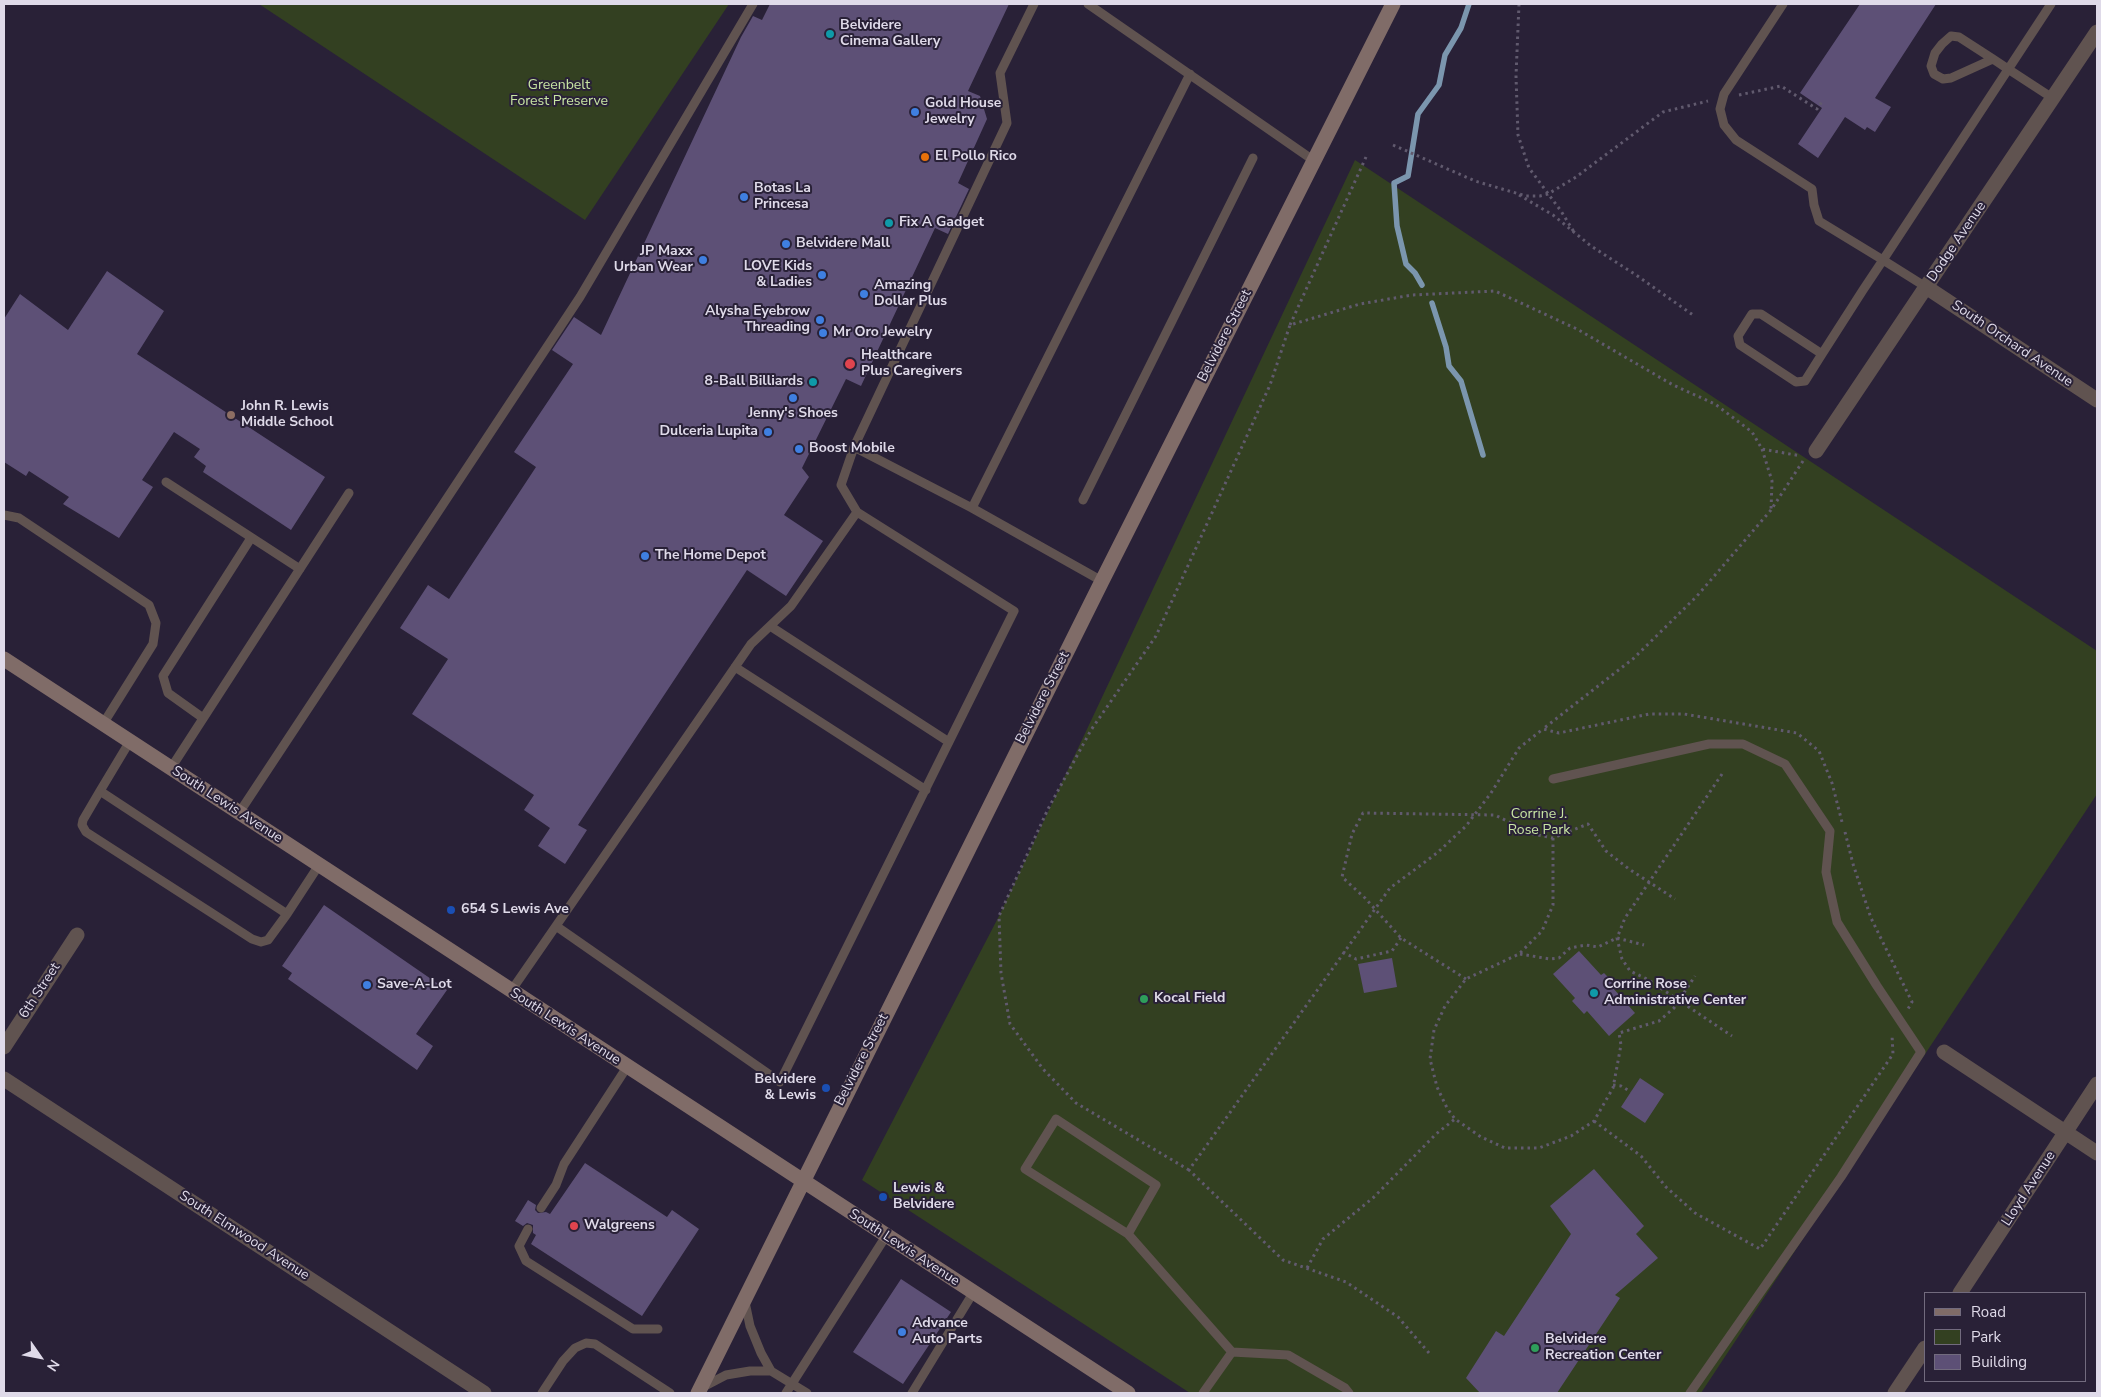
<!DOCTYPE html>
<style>
body{margin:0}
#map{position:relative;width:2101px;height:1397px;overflow:hidden;background:#292137;font-family:"Nunito Sans",sans-serif}
canvas{display:block}
.frame{position:absolute;inset:0;border:5px solid #dfdae9;pointer-events:none}
.legend{position:absolute;left:1924px;top:1292px;width:162px;height:90px;box-sizing:border-box;background:#292137;border:1px solid #726b7e;margin:0;padding:6px 9px;list-style:none;font-size:15px;color:#dfdae9}
.legend li{display:flex;align-items:center;gap:10px;height:25px}
.legend b{width:25px;border:1px solid #726b7e}
.north{position:absolute;left:15px;top:1332px;width:50px;height:50px;-webkit-text-stroke:4px #292137;paint-order:stroke;rotate:123deg;font-size:14px;font-weight:700;line-height:20px;text-align:center;color:#dfdae9}
.north::after{content:'';display:block;margin:auto;width:18px;height:22px;background:#dfdae9;clip-path:polygon(50% 0,100% 100%,50% 72%,0 100%)}
</style>
<div id="map">
<canvas width="2101" height="1397"></canvas>
<div class="frame"></div>
<ul class="legend">
<li><b style="height:6px;background:#806c68"></b>Road</li>
<li><b style="height:14px;background:#334021"></b>Park</li>
<li><b style="height:14px;background:#5d5076"></b>Building</li>
</ul>
<div class="north">N</div>
</div>
<script>
const ctx = document.querySelector('canvas').getContext('2d');
ctx.lineJoin = 'round';
function fillPath(path, color) { ctx.fillStyle = color; ctx.fill(path, 'evenodd'); }
const shape = rows => new Path2D(rows.map(r => 'M' + r).join(''));
function strokePath(path, color, width, dash) { ctx.strokeStyle = color; ctx.lineWidth = width; ctx.lineCap = dash ? 'butt' : 'round'; ctx.setLineDash(dash || []); ctx.stroke(path); }
function drawText(font, color, halo, rows, align = 'center') {
  ctx.font = font + ' "Nunito Sans",sans-serif'; ctx.lineWidth = 4; ctx.setLineDash([]); ctx.textBaseline = 'middle'; ctx.strokeStyle = halo; ctx.fillStyle = color; for (const [text, x, y, turn = 0] of rows) {
    ctx.save(); ctx.translate(x, y); ctx.rotate((+turn || 0) * Math.PI / 180); ctx.textAlign = isNaN(turn) ? turn : align; if (halo) ctx.strokeText(text, 0, 0); ctx.fillText(text, 0, 0); ctx.restore();
  }
}
const green = shape([
 [259,4,729,4,585,220],
 [1355,160,2097,651,2097,794,1701,1393,1190,1393,862,1180,999,916]
]);
const stream = shape([
 [1422,285,1415,273,1406,264,1397,226,1394,183,1408,176,1418,114,1439,85,1445,55,1461,28,1469,4],
 [1432,303,1446,347,1449,366,1461,381,1483,455]
]);
const building = shape([
 [770,4,1009,4,968,91,980,96,987,119,958,183,969,189,948,234,935,228,861,386,846,379,802,468,809,477,784,515,823,541,786,596,747,570,578,825,587,830,565,864,538,846,550,828,524,810,534,795,412,714,448,659,400,628,428,585,449,599,536,467,514,452,573,364,552,350,574,317,601,335,741,37,753,16,762,20],
 [1860,4,1936,4,1875,98,1891,107,1875,132,1867,127,1865,130,1845,117,1818,158,1798,144,1822,108,1800,93],
 [107,271,164,311,137,354,325,477,291,530,203,472,206,466,194,457,200,449,174,432,142,480,153,487,119,538,63,504,69,497,29,471,26,476,4,462,4,319,20,294,68,330],
 [324,905,447,990,416,1034,433,1046,417,1070,288,979,292,973,282,966],
 [1579,951,1601,975,1604,973,1616,985,1613,988,1635,1013,1609,1036,1587,1011,1584,1014,1572,1001,1575,998,1553,974],
 [1392,958,1397,987,1364,993,1358,964],
 [1640,1078,1664,1094,1645,1123,1621,1107],
 [585,1163,667,1217,672,1210,699,1229,642,1316,531,1244,536,1235,533,1233,533,1225,527,1223,523,1226,515,1221,528,1200,536,1205,535,1210,538,1213,546,1212,550,1214],
 [1594,1169,1644,1226,1636,1234,1658,1258,1615,1295,1620,1298,1557,1393,1480,1393,1466,1378,1496,1331,1504,1336,1571,1234,1550,1206],
 [901,1279,951,1312,903,1384,853,1352]
]);
const path = shape([
 [1519,4,1516,76,1518,135,1529,168,1561,211,1574,232],
 [1739,95,1781,86,1817,109,1823,100],
 [1393,145,1475,181,1526,196,1540,196,1548,194,1576,177,1663,112,1708,101],
 [1519,195,1553,215,1591,246,1636,275,1693,315],
 [1290,325,1366,157],
 [1762,449,1772,481,1771,510],
 [1803,461,1771,510,1697,596,1634,658,1543,729,1559,733,1649,714,1684,714,1797,733,1819,751,1832,783,1842,822],
 [1722,774,1625,918,1617,938,1622,959,1630,971,1647,979,1732,1036],
 [1845,832,1853,864,1871,918,1912,1002,1908,1009],
 [1553,838,1553,905,1542,931,1519,954,1466,979,1445,1006,1434,1030,1430,1059,1437,1087,1447,1108,1455,1119,1481,1137,1505,1148,1539,1148,1571,1136,1594,1121,1613,1088,1621,1045,1619,1033,1659,1021,1674,1008,1695,976],
 [1343,952,1356,959,1392,951,1401,938],
 [1520,954,1550,959,1559,958,1570,948,1586,945,1598,947,1617,938,1644,945],
 [1466,979,1401,938,1365,898,1342,877,1352,834,1363,813,1495,815,1533,834,1553,838,1588,824,1606,851,1629,869,1675,899],
 [1613,1085,1621,1086,1631,1092],
 [1594,1121,1641,1156,1666,1187,1695,1213,1760,1249,1893,1054,1892,1035],
 [1189,1170,1076,1103,1043,1069,1010,1024,1001,973,999,916,1048,809,1091,730,1156,636,1270,385,1290,325,1360,304,1412,295,1495,291,1577,329,1673,385,1715,404,1752,432,1762,449,1801,456],
 [1307,1268,1323,1239,1374,1197,1436,1134,1455,1119],
 [1429,1353,1398,1317,1346,1282,1283,1260,1189,1170,1390,888,1437,853,1466,826,1491,793,1519,748,1543,729]
]);
const lane = shape([
 [1088,4,1313,160],
 [1783,4,1724,94,1720,109,1724,125,1736,140,1812,189,1814,205,1819,221,1883,260,1863,290,1822,354,1805,381,1796,382,1740,345,1738,336,1752,314,1761,314,1822,354],
 [1993,59,1951,78,1943,79,1934,74,1931,66,1935,53,1942,44,1951,36,1959,37,1993,59,2008,69,2054,99],
 [1926,287,1883,260,2051,4],
 [854,447,972,508,1102,581],
 [166,482,300,569],
 [1083,500,1253,158],
 [972,508,1190,74],
 [4,515,19,518,149,605,156,623,153,644,103,724],
 [770,626,949,742],
 [735,667,926,790],
 [203,718,168,693,163,676,251,538],
 [130,741,100,791,287,914,319,865],
 [171,768,349,493],
 [1553,779,1709,744,1743,744,1785,764,1830,831,1826,872,1837,922,1877,986,1921,1052,1841,1177,1690,1393],
 [100,791,83,820,82,825,86,832,252,939,261,942,268,940,287,914],
 [239,813,580,297,753,4],
 [556,926,780,1082,1014,611,857,512],
 [511,991,751,644,791,606,857,512,841,485,854,447,1007,123,1000,73,1034,4],
 [541,1208,556,1185,564,1164,627,1067],
 [528,1229,519,1246,526,1261,633,1329,658,1329],
 [1128,1234,1156,1185,1056,1119,1025,1169,1128,1234,1232,1352,1203,1393],
 [745,1302,750,1326,761,1353,771,1371],
 [1232,1352,1288,1355,1345,1388,1349,1393],
 [703,1387,726,1375,750,1371,771,1371,807,1393],
 [542,1393,563,1361,575,1348,586,1343,595,1344,670,1393],
 [786,1393,886,1236],
 [912,1393,973,1293]
]);
const street = shape([
 [1926,287,2097,400],
 [1816,451,2097,32],
 [4,1047,77,935],
 [1944,1052,2097,1153],
 [4,1079,484,1393],
 [1960,1293,2097,1084],
 [1895,1393,1925,1348]
]);
const secondary = shape([
 [4,659,1128,1393],
 [698,1393,1102,581,1393,4]
]);
const markers = [
 [830,34,5,"#0f9aa8"],
 [915,112,5,"#3f7fe0"],
 [925,157,5,"#e8710a"],
 [744,197,5,"#3f7fe0"],
 [889,223,5,"#0f9aa8"],
 [786,244,5,"#3f7fe0"],
 [703,260,5,"#3f7fe0"],
 [822,275,5,"#3f7fe0"],
 [864,294,5,"#3f7fe0"],
 [820,320,5,"#3f7fe0"],
 [823,333,5,"#3f7fe0"],
 [850,364,6,"#e0444e"],
 [813,382,5,"#0f9aa8"],
 [793,398,5,"#3f7fe0"],
 [231,415,5,"#8d6e63"],
 [768,432,5,"#3f7fe0"],
 [799,449,5,"#3f7fe0"],
 [645,556,5,"#3f7fe0"],
 [451,910,5,"#1a4fb4"],
 [367,985,5,"#3f7fe0"],
 [1594,993,5,"#0f9aa8"],
 [1144,999,5,"#2e9e5b"],
 [826,1088,5,"#1a4fb4"],
 [883,1197,5,"#1a4fb4"],
 [574,1226,5,"#e0444e"],
 [902,1332,5,"#3f7fe0"],
 [1535,1348,5,"#2e9e5b"]
];
const poiNames = [
 ["Belvidere",840,26],
 ["Cinema Gallery",840,42],
 ["Gold House",925,104],
 ["Jewelry",925,120],
 ["El Pollo Rico",935,157],
 ["Botas La",754,189],
 ["Princesa",754,205],
 ["Fix A Gadget",899,223],
 ["Belvidere Mall",796,244],
 ["JP Maxx",693,252,"right"],
 ["Urban Wear",693,268,"right"],
 ["LOVE Kids",812,267,"right"],
 ["& Ladies",812,283,"right"],
 ["Amazing",874,286],
 ["Dollar Plus",874,302],
 ["Alysha Eyebrow",810,312,"right"],
 ["Threading",810,328,"right"],
 ["Mr Oro Jewelry",833,333],
 ["Healthcare",861,356],
 ["Plus Caregivers",861,372],
 ["8-Ball Billiards",803,382,"right"],
 ["John R. Lewis",241,407],
 ["Middle School",241,423],
 ["Jenny's Shoes",793,414,"center"],
 ["Dulceria Lupita",758,432,"right"],
 ["Boost Mobile",809,449],
 ["The Home Depot",655,556],
 ["654 S Lewis Ave",461,910],
 ["Save-A-Lot",377,985],
 ["Corrine Rose",1604,985],
 ["Administrative Center",1604,1001],
 ["Kocal Field",1154,999],
 ["Belvidere",816,1080,"right"],
 ["& Lewis",816,1096,"right"],
 ["Lewis &",893,1189],
 ["Belvidere",893,1205],
 ["Walgreens",584,1226],
 ["Advance",912,1324],
 ["Auto Parts",912,1340],
 ["Belvidere",1545,1340],
 ["Recreation Center",1545,1356]
];
const parkNames = [
 ["Greenbelt",559,86],
 ["Forest Preserve",559,102],
 ["Corrine J.",1539,815],
 ["Rose Park",1539,831]
];
const streetNames = [
 ["Dodge Avenue",1957,242,-56],
 ["Belvidere Street",1225,336,-63],
 ["South Orchard Avenue",2012,344,34],
 ["Belvidere Street",1043,698,-63],
 ["South Lewis Avenue",227,805,33],
 ["6th Street",40,991,-57],
 ["South Lewis Avenue",565,1027,33],
 ["Belvidere Street",862,1060,-63],
 ["Lloyd Avenue",2029,1189,-57],
 ["South Elmwood Avenue",244,1236,33],
 ["South Lewis Avenue",904,1248,33]
];
fillPath(green, '#334021');
strokePath(stream, '#7b96ae', 5.5);
fillPath(building, '#5d5076');
strokePath(path, '#615a6e', 3, [2.5, 4]);
strokePath(lane, '#605350', 9);
strokePath(street, '#605350', 15);
strokePath(secondary, '#806c68', 15);
for (const [x, y, r, color] of markers) { const dot = new Path2D(); dot.arc(x, y, r, 0, 2 * Math.PI); ctx.fillStyle = color; ctx.fill(dot); strokePath(dot, '#292137', 2); }
drawText('bold 14px', '#dfdae9', '#292137', poiNames, 'left');
drawText('14px', '#c8e5a3', '#292137', parkNames);
drawText('14px', '#dfdae9', '#292137', streetNames);
</script>
